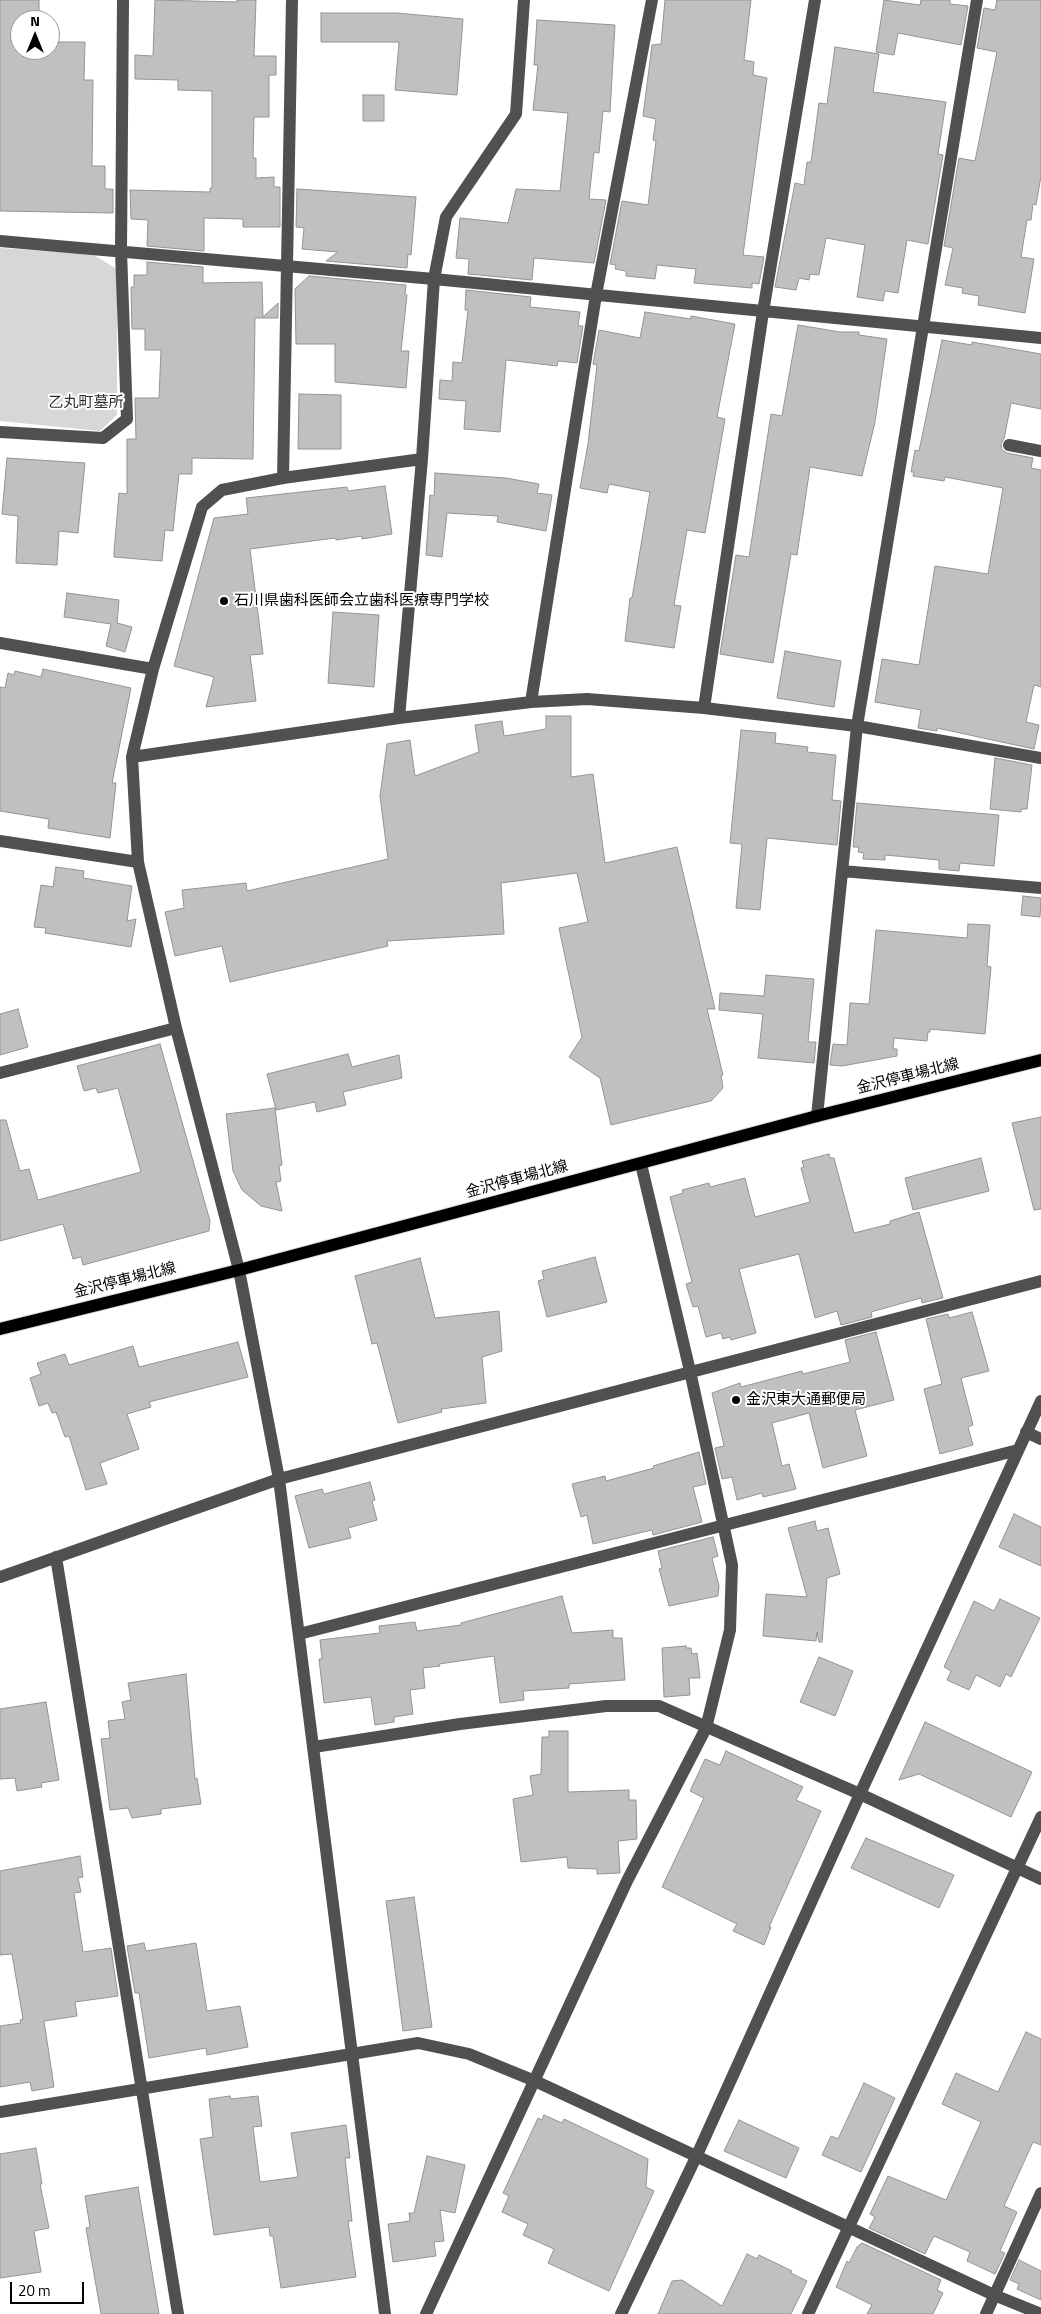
<!DOCTYPE html>
<meta charset="utf-8">
<style>
body{margin:0}
#map{position:relative;width:1041px;height:2314px;overflow:hidden;background:#fff;font-family:"Titillium Web",sans-serif}
canvas{display:block}
.north{position:absolute;left:10px;top:10px;width:50px;height:50px;box-sizing:border-box;background:#fff;border:1px solid #999;border-radius:50%;rotate:0deg;font-size:14px;font-weight:700;line-height:20px;text-align:center;color:#000}
.north::after{content:'';display:block;margin:auto;width:18px;height:22px;background:#000;clip-path:polygon(50% 0,100% 100%,50% 72%,0 100%)}
.scale{position:absolute;left:10px;top:2282px;width:74px;height:22px;box-sizing:border-box;border:2px solid #000;border-top:0;padding-left:6px;font-size:15px;line-height:18px;white-space:nowrap;color:#000;-webkit-text-stroke:4px #fff;paint-order:stroke}
</style>
<div id="map">
<canvas width="1041" height="2314"></canvas>
<div class="north">N</div>
<div class="scale">20 m</div>
</div>
<script>
const ctx = document.querySelector('canvas').getContext('2d');
ctx.lineJoin = 'round';
function fillPath(path, color) { ctx.fillStyle = color; ctx.fill(path, 'evenodd'); }
const shape = rows => new Path2D(rows.map(r => 'M' + r).join(''));
function strokePath(path, color, width, dash) { ctx.strokeStyle = color; ctx.lineWidth = width; ctx.lineCap = dash ? 'butt' : 'round'; ctx.setLineDash(dash || []); ctx.stroke(path); }
function drawText(font, color, halo, rows, align = 'center') {
  ctx.font = font + ' "Titillium Web","Noto Sans JP",sans-serif'; ctx.lineWidth = 4; ctx.setLineDash([]); ctx.textBaseline = 'middle'; ctx.strokeStyle = halo; ctx.fillStyle = color; for (const [text, x, y, turn = 0] of rows) {
    ctx.save(); ctx.translate(x, y); ctx.rotate((+turn || 0) * Math.PI / 180); ctx.textAlign = isNaN(turn) ? turn : align; if (halo) ctx.strokeText(text, 0, 0); ctx.fillText(text, 0, 0); ctx.restore();
  }
}
const green = shape([
 [0,248,92,254,117,269,117,415,100,431,0,421]
]);
const building = shape([
 [0,0,39,0,39,20,20,20,20,50,50,50,50,42,85,42,84,80,93,80,92,166,105,166,105,189,113,189,113,213,0,211,0,0],
 [155,0,237,2,237,0,256,0,254,56,276,56,276,75,269,75,269,117,254,117,253,158,256,158,256,178,274,177,274,187,280,187,280,227,243,227,243,219,204,218,204,251,147,246,148,220,131,219,130,190,210,192,210,188,212,188,212,91,178,90,178,80,135,79,135,55,153,56,155,0],
 [665,0,751,0,744,60,754,62,753,75,767,78,743,255,764,257,759,284,752,283,752,288,694,283,696,269,657,265,655,279,626,276,626,271,615,269,616,265,610,264,622,201,648,205,656,141,653,140,656,119,643,116,652,45,661,44,665,0],
 [884,0,920,5,921,0,950,0,950,4,968,6,961,45,898,33,894,55,876,52,884,0],
 [997,0,1041,0,1041,176,1036,205,1033,204,1031,220,1027,220,1021,257,1034,259,1025,313,978,305,979,296,962,293,963,288,945,285,953,248,944,246,959,158,975,161,997,52,977,48,984,8,995,10,997,0],
 [321,13,397,13,463,19,457,95,395,90,399,42,321,42,321,13],
 [537,20,615,25,610,112,603,111,599,153,594,152,589,199,606,200,594,263,534,258,532,280,468,274,469,259,456,258,460,218,508,223,516,189,560,191,568,113,533,110,538,65,534,65,537,20],
 [835,47,879,54,873,92,946,102,938,154,943,155,928,244,907,240,898,293,885,291,883,301,857,297,865,245,826,238,819,275,810,274,809,280,799,278,796,290,775,287,795,183,804,185,807,162,811,162,819,103,827,104,835,47],
 [363,95,384,95,384,121,363,121,363,95],
 [297,189,416,197,411,255,408,254,407,268,326,261,338,252,302,249,304,228,296,227,297,189],
 [147,262,203,267,203,283,262,282,263,317,278,303,278,318,255,318,253,459,192,458,192,474,179,474,173,531,165,530,162,561,114,557,114,552,119,493,127,494,127,439,136,439,135,398,159,398,161,350,145,350,145,329,132,329,131,287,134,287,134,275,147,275,147,262],
 [309,276,406,285,405,294,407,295,401,351,409,351,406,388,335,382,335,344,296,344,295,289,309,276],
 [466,290,531,297,530,307,580,312,578,326,583,326,577,363,558,361,557,366,506,360,500,432,464,429,466,401,439,399,440,380,452,381,453,362,462,363,468,310,465,310,466,290],
 [645,312,691,319,691,316,735,324,717,417,725,419,705,533,687,530,674,605,681,606,674,648,625,641,630,598,632,598,650,492,609,484,607,493,580,488,588,444,597,365,593,364,599,330,640,338,645,312],
 [798,325,840,332,859,332,859,335,887,339,875,422,862,476,810,467,797,555,791,554,773,663,720,654,736,555,749,557,771,414,782,416,798,325],
 [942,340,972,345,972,342,1041,354,1041,409,1011,403,1004,439,1001,444,1002,450,1007,453,1033,458,1031,468,1041,470,1041,687,1034,685,1026,722,1039,725,1034,749,937,728,937,731,918,728,921,710,875,702,882,659,919,665,935,566,988,574,1003,488,945,477,944,481,913,476,914,472,911,472,915,450,919,451,942,340],
 [299,394,341,395,341,449,298,449,299,394],
 [7,458,85,463,78,533,59,531,57,565,16,563,18,516,2,514,7,458],
 [435,473,506,478,539,484,537,493,552,495,546,531,497,522,498,516,447,513,442,557,426,555,430,495,434,496,435,473],
 [385,486,392,534,362,539,362,536,336,540,335,538,250,549,263,654,250,655,256,701,206,707,214,677,174,666,214,518,248,514,246,498,347,487,348,491,385,486],
 [67,593,119,600,117,623,132,627,125,652,106,646,111,624,64,617,67,593],
 [333,612,379,615,374,687,328,683,333,612],
 [785,651,841,661,834,707,777,698,785,651],
 [43,669,131,688,112,783,116,783,110,838,48,828,49,819,0,811,0,687,5,688,8,673,14,675,15,671,41,677,43,669],
 [546,716,571,716,571,777,593,774,605,863,677,847,715,1009,707,1009,723,1075,721,1075,723,1088,711,1101,611,1125,600,1078,569,1057,582,1037,559,928,588,922,577,873,501,883,504,934,387,941,388,946,230,982,222,946,175,956,165,912,184,908,182,890,246,883,247,891,388,859,380,796,387,744,410,740,415,776,479,752,475,725,502,721,504,736,546,729,546,716],
 [741,730,776,733,775,743,808,747,807,752,836,755,832,800,841,801,837,845,767,838,760,910,736,908,742,844,730,843,741,730],
 [995,758,1032,765,1027,809,1021,809,1021,812,990,809,995,758],
 [857,803,999,815,994,866,960,863,959,871,939,869,939,860,885,855,885,860,863,859,864,853,858,852,859,847,853,847,857,803],
 [56,867,84,871,83,878,132,886,127,921,136,919,131,947,45,933,46,928,34,927,41,885,53,887,56,867],
 [1023,896,1041,898,1040,917,1021,915,1023,896],
 [968,924,990,925,987,966,991,967,985,1034,930,1029,930,1032,928,1032,927,1041,894,1038,893,1049,897,1049,897,1056,842,1066,830,1065,833,1044,847,1045,850,1003,869,1004,876,930,967,938,968,924],
 [766,975,814,979,808,1042,816,1042,814,1063,758,1058,763,1014,719,1010,720,993,764,996,766,975],
 [18,1009,28,1047,0,1055,0,1014,18,1009],
 [160,1044,210,1221,209,1231,83,1265,81,1257,73,1259,63,1224,0,1241,0,1120,6,1120,20,1171,29,1169,38,1200,141,1172,118,1088,98,1093,96,1088,84,1091,77,1066,160,1044],
 [348,1054,352,1067,399,1055,402,1078,343,1092,346,1105,317,1112,315,1102,276,1110,267,1074,348,1054],
 [275,1108,282,1165,279,1166,281,1181,276,1182,282,1211,261,1206,242,1190,233,1171,226,1114,275,1108],
 [1041,1117,1041,1209,1034,1210,1012,1123,1041,1117],
 [829,1154,830,1158,834,1158,854,1233,890,1224,890,1221,919,1212,943,1298,922,1303,921,1298,871,1312,872,1317,841,1325,837,1311,815,1318,799,1254,739,1269,756,1333,731,1340,730,1337,723,1339,721,1333,706,1337,698,1306,693,1307,686,1284,692,1282,670,1197,683,1193,682,1190,709,1183,710,1187,745,1178,755,1217,810,1202,801,1168,804,1167,802,1161,829,1154],
 [981,1158,989,1191,913,1210,905,1178,981,1158],
 [595,1257,607,1302,547,1317,538,1281,544,1279,542,1271,595,1257],
 [420,1258,435,1318,499,1311,502,1351,482,1357,486,1403,441,1409,442,1412,398,1423,377,1343,372,1344,355,1276,420,1258],
 [972,1312,989,1371,961,1378,973,1425,968,1427,973,1445,940,1454,924,1389,942,1384,926,1319,948,1314,949,1318,972,1312],
 [876,1332,894,1400,855,1410,867,1456,823,1468,809,1413,772,1423,782,1466,789,1464,796,1489,763,1497,762,1493,737,1500,732,1477,722,1479,715,1448,724,1446,712,1393,740,1383,741,1387,802,1371,803,1374,850,1362,845,1340,876,1332],
 [238,1342,248,1377,149,1402,151,1407,127,1414,139,1449,100,1463,107,1484,86,1490,69,1436,65,1437,56,1412,52,1413,48,1403,39,1406,30,1378,41,1374,37,1363,65,1354,69,1365,133,1346,139,1367,238,1342],
 [699,1452,706,1484,693,1487,702,1522,653,1535,652,1530,593,1544,587,1515,581,1517,572,1484,605,1476,606,1481,654,1468,653,1466,699,1452],
 [370,1482,375,1500,372,1501,377,1520,348,1528,351,1538,309,1548,295,1496,322,1489,324,1494,370,1482],
 [1014,1514,1041,1527,1041,1566,999,1547,1014,1514],
 [815,1521,817,1531,828,1528,840,1574,827,1578,822,1642,819,1642,817,1632,816,1641,763,1636,766,1594,807,1597,788,1528,815,1521],
 [713,1537,718,1556,712,1558,719,1586,718,1596,669,1606,659,1569,662,1568,658,1551,713,1537],
 [562,1596,572,1633,613,1630,613,1638,622,1638,625,1680,569,1684,569,1688,523,1691,524,1700,500,1703,494,1656,439,1664,440,1666,423,1668,425,1688,410,1690,413,1714,394,1717,394,1722,375,1725,371,1697,324,1703,319,1659,322,1659,320,1640,380,1633,379,1626,415,1622,417,1631,461,1625,461,1623,562,1596],
 [1000,1599,1040,1618,1011,1677,1006,1674,1000,1687,976,1675,969,1690,947,1680,951,1671,944,1667,974,1601,994,1611,1000,1599],
 [686,1646,686,1648,691,1648,692,1654,697,1653,700,1678,689,1678,690,1695,664,1697,662,1648,686,1646],
 [819,1657,853,1671,835,1716,800,1702,819,1657],
 [186,1674,195,1779,197,1778,201,1804,161,1809,161,1814,132,1818,128,1808,110,1810,101,1739,110,1738,108,1721,125,1719,122,1702,131,1700,128,1683,186,1674],
 [46,1702,59,1780,41,1783,42,1787,17,1791,15,1778,0,1779,0,1709,46,1702],
 [925,1722,1032,1772,1011,1817,919,1774,899,1780,925,1722],
 [549,1731,568,1731,568,1792,629,1790,629,1800,636,1800,637,1839,618,1841,620,1873,597,1874,597,1869,568,1868,567,1857,521,1862,513,1799,533,1795,530,1776,541,1774,542,1737,549,1737,549,1731],
 [726,1751,803,1787,796,1800,821,1811,769,1927,771,1927,764,1945,733,1931,737,1924,662,1887,704,1798,690,1791,705,1759,720,1765,726,1751],
 [866,1838,954,1875,939,1908,851,1868,866,1838],
 [80,1856,83,1877,78,1878,81,1892,74,1893,83,1952,111,1948,118,1996,75,2002,77,2016,44,2021,54,2087,32,2091,30,2082,0,2087,0,2026,21,2023,20,2020,23,2019,12,1954,0,1955,0,1871,80,1856],
 [414,1897,432,2027,403,2031,386,1901,414,1897],
 [144,1943,146,1951,196,1943,207,2011,240,2006,248,2047,207,2055,206,2048,149,2058,139,1993,135,1993,127,1946,144,1943],
 [1026,2032,1041,2039,1041,2145,1033,2142,1004,2206,1017,2212,1000,2251,1005,2253,995,2274,967,2261,970,2252,934,2236,925,2254,869,2228,875,2217,870,2214,888,2176,946,2200,981,2122,942,2104,956,2073,998,2092,1026,2032],
 [864,2083,895,2098,861,2172,822,2155,831,2136,838,2139,864,2083],
 [230,2096,231,2099,258,2096,262,2126,253,2127,260,2182,298,2177,291,2133,346,2125,350,2158,345,2158,352,2221,348,2221,356,2277,281,2288,273,2236,270,2236,269,2227,214,2235,200,2139,213,2137,209,2099,230,2096],
 [544,2115,562,2123,564,2119,648,2159,646,2187,654,2191,609,2291,548,2263,554,2249,523,2235,528,2224,502,2212,509,2196,503,2193,538,2118,542,2120,544,2115],
 [739,2120,799,2148,786,2178,724,2151,739,2120],
 [36,2148,42,2184,40,2184,49,2228,34,2231,41,2272,0,2278,0,2154,36,2148],
 [427,2156,465,2165,455,2213,440,2210,444,2241,434,2242,436,2256,393,2262,388,2224,410,2221,409,2213,414,2213,427,2156],
 [138,2187,159,2314,101,2314,86,2228,90,2227,85,2196,138,2187],
 [862,2243,941,2280,937,2290,943,2293,933,2314,867,2314,872,2305,836,2287,847,2261,849,2263,857,2247,862,2243],
 [747,2254,757,2259,759,2255,792,2271,791,2273,807,2281,791,2314,658,2314,672,2281,682,2280,722,2306,747,2254],
 [1019,2260,1041,2271,1041,2300,1017,2289,1019,2284,1010,2280,1019,2260]
]);
const minor = shape([
 [0,241,434,279,1041,338],
 [0,432,103,438,127,419,121,251,123,0],
 [1009,445,1041,451],
 [283,478,292,0],
 [0,643,153,669,132,757,138,862,176,1028,239,1270,279,1479,385,2314],
 [153,669,202,507,222,490,283,478,422,459],
 [531,702,596,295,652,0],
 [704,708,763,312,815,0],
 [399,718,422,459,434,279,446,217,516,114,524,0],
 [132,757,399,718,531,702,587,699,704,708,857,726,1041,758],
 [0,841,138,862],
 [842,871,1041,888],
 [0,1073,176,1028],
 [817,1116,857,726,977,0],
 [1026,1432,1041,1439],
 [56,1557,178,2314],
 [0,1577,279,1479,1041,1281],
 [299,1634,1018,1450],
 [314,1747,460,1724,606,1706,659,1706,860,1794,1041,1879],
 [0,2112,418,2043,469,2054,535,2081,994,2295,1041,2314],
 [426,2314,627,1881,706,1728,730,1630,732,1565,690,1371,641,1164],
 [621,2314,697,2155,860,1794,1041,1401],
 [808,2314,1041,1817],
 [986,2314,1041,2193]
]);
const major = shape([
 [0,1329,239,1270,817,1116,1041,1060]
]);
const markers = [
 [224,601,5,"#000"],
 [736,1400,5,"#000"]
];
const parkNames = [
 ["乙丸町墓所",86,403]
];
const poiNames = [
 ["石川県歯科医師会立歯科医療専門学校",234,601],
 ["金沢東大通郵便局",746,1400]
];
const streetNames = [
 ["金沢停車場北線",908,1077,-14],
 ["金沢停車場北線",517,1180,-15],
 ["金沢停車場北線",125,1281,-14]
];
fillPath(green, '#d7d7d7');
fillPath(building, '#c0c0c0');
strokePath(building, '#949494', 1);
strokePath(major, '#dbdbdb', 14);
strokePath(minor, '#505050', 12);
strokePath(major, '#000', 12);
for (const [x, y, r, color] of markers) { const dot = new Path2D(); dot.arc(x, y, r, 0, 2 * Math.PI); ctx.fillStyle = color; ctx.fill(dot); strokePath(dot, '#fff', 2); }
drawText('15px', '#2e2e2e', '#fff', parkNames);
drawText('15px', '#000', '#fff', poiNames, 'left');
drawText('15px', '#000', '#fff', streetNames);
</script>
